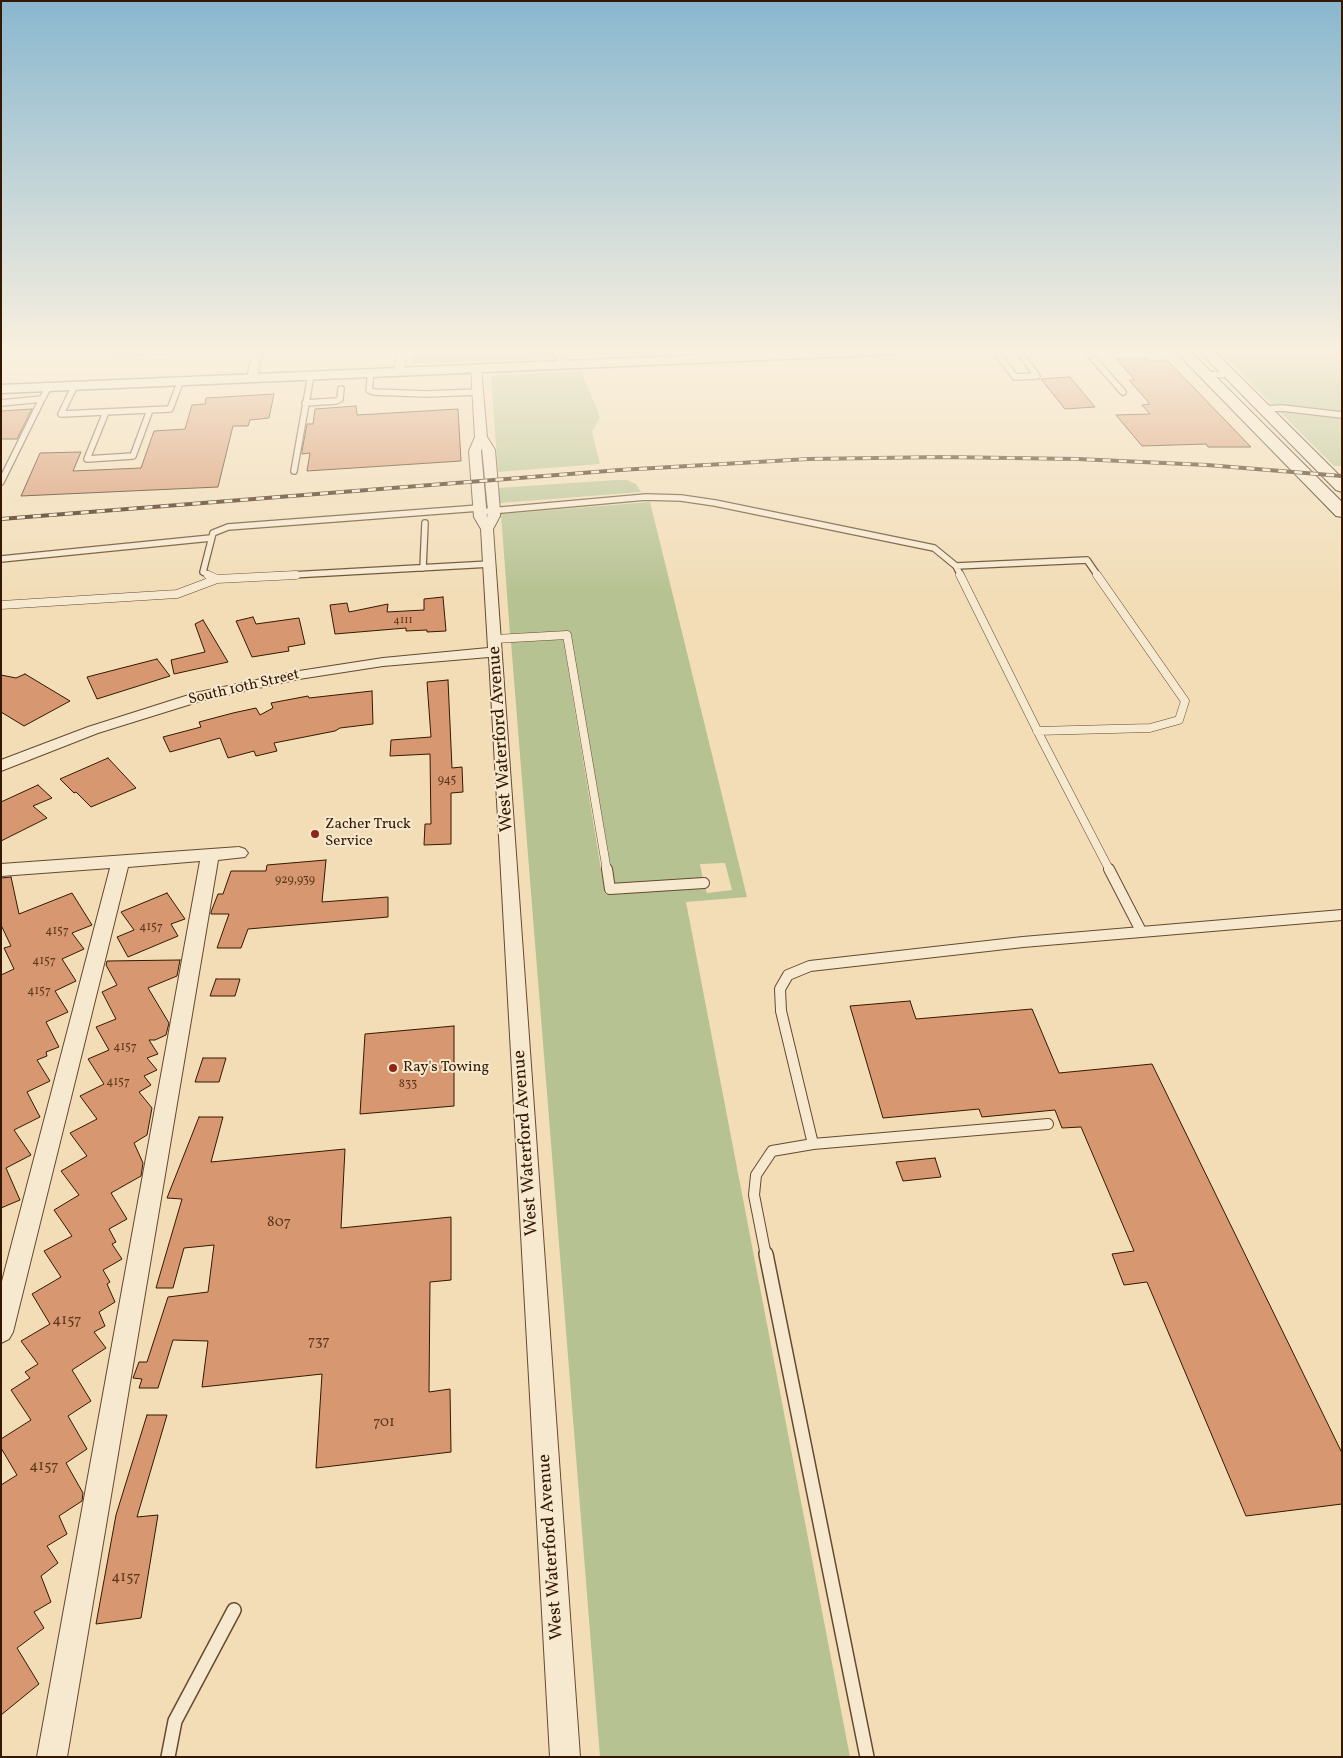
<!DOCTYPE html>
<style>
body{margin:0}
#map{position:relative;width:1343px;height:1758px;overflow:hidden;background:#f2ddb7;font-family:Vollkorn,serif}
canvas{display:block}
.frame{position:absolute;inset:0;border:2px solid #341900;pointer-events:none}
</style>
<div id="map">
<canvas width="1343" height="1758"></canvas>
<div class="frame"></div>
</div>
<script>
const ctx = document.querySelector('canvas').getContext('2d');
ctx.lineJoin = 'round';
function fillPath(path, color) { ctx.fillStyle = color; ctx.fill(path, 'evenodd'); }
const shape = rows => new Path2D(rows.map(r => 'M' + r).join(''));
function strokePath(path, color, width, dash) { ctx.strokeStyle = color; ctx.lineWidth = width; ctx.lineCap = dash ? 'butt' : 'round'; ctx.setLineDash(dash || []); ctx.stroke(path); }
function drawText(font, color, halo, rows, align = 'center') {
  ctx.font = font + ' Vollkorn,serif'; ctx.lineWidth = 4; ctx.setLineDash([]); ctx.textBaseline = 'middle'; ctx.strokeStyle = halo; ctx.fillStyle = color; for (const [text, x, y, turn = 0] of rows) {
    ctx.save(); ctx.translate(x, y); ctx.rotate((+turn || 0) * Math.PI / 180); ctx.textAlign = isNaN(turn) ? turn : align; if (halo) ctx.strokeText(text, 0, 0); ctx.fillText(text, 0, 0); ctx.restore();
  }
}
const green = shape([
 [413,350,727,350,413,364],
 [1218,350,1342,350,1342,466,1334,466],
 [581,371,600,417,592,432,600,464,498,472,491,377,497,375],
 [615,480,627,480,636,484,641,492,500,503,498,488],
 [650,502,747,897,686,902,850,1757,600,1757,511,642,516,640,563,638,605,894,705,887,707,893,732,890,725,863,700,864,703,880,614,886,570,633,510,634,501,514]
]);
const building = shape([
 [1145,358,1149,361,1167,360,1251,447,1208,447,1206,444,1142,446,1116,415,1150,414,1142,405,1150,404,1129,380,1135,380,1116,359,1145,358],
 [1070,377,1095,407,1065,409,1041,379,1070,377],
 [274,394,269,418,250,420,248,426,233,426,218,487,21,496,40,453,81,452,73,471,141,468,154,431,185,429,192,405,205,404,206,398,274,394],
 [356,406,357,415,458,409,461,461,307,471,310,453,302,454,302,451,307,424,313,424,315,409,356,406],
 [32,409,17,439,1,439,1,411,32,409],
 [443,597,446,631,427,632,427,630,406,631,406,628,335,634,330,605,347,603,349,612,388,604,387,612,424,610,424,599,443,597],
 [253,617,256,624,299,618,305,644,288,647,289,651,252,657,236,621,253,617],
 [203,620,228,662,174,674,171,660,205,652,195,624,203,620],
 [157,659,170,676,97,699,87,677,157,659],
 [25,674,70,701,24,726,1,712,1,675,16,678,25,674],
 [448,680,452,768,462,767,463,792,451,793,451,844,424,845,425,824,431,824,430,754,390,756,391,740,431,737,427,682,448,680],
 [372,691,373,724,340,728,335,731,274,743,277,751,256,756,254,751,228,758,220,738,170,752,163,737,201,727,199,722,233,713,256,708,260,715,273,708,271,703,308,696,309,698,372,691],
 [108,758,136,788,91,807,76,792,74,793,60,779,108,758],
 [38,785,52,798,33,806,47,818,1,841,1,802,38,785],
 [326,860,322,902,388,897,388,917,248,929,241,948,217,948,229,914,211,914,211,912,218,894,223,894,231,871,266,871,267,865,326,860],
 [11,877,19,914,72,893,92,925,72,933,84,949,62,959,76,981,55,991,68,1012,46,1022,59,1047,46,1052,47,1056,37,1060,50,1081,27,1092,40,1117,14,1130,31,1155,6,1168,20,1200,1,1208,1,975,14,969,4,948,11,946,1,925,1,878,11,877],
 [167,893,185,919,171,924,178,936,128,957,117,937,134,930,121,912,167,893],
 [180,960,177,976,148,988,169,1023,166,1035,155,1040,149,1040,158,1054,147,1058,157,1070,144,1076,151,1085,139,1092,152,1108,147,1135,134,1143,143,1163,141,1176,111,1193,127,1219,109,1229,116,1242,112,1244,122,1259,103,1270,110,1282,107,1284,115,1302,99,1312,105,1326,94,1332,106,1348,72,1370,91,1401,68,1416,87,1449,66,1463,83,1493,82,1501,59,1516,67,1534,47,1546,58,1563,41,1576,51,1602,34,1612,44,1628,17,1648,39,1684,1,1715,1,1485,17,1475,1,1448,1,1439,31,1420,11,1390,30,1378,25,1372,38,1364,21,1341,50,1324,32,1294,61,1277,44,1251,72,1236,54,1210,79,1195,61,1171,87,1156,70,1133,97,1119,80,1096,104,1084,88,1059,109,1050,96,1027,116,1019,102,992,117,985,106,965,107,961,180,960],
 [216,979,240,979,235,996,210,996,216,979],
 [910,1001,916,1019,1032,1009,1059,1073,1152,1064,1342,1453,1342,1504,1246,1516,1147,1282,1124,1285,1112,1254,1134,1251,1081,1127,1062,1128,1055,1110,982,1117,979,1109,883,1118,850,1006,910,1001],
 [454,1026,454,1106,360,1114,365,1034,454,1026],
 [203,1058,226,1058,219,1082,195,1082,203,1058],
 [199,1117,223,1117,211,1162,345,1149,341,1228,451,1217,451,1280,430,1282,429,1392,450,1389,451,1452,316,1468,322,1374,202,1387,208,1341,173,1340,158,1388,139,1388,142,1379,133,1378,139,1362,147,1362,168,1297,208,1292,214,1245,184,1248,173,1288,156,1288,182,1199,167,1198,199,1117],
 [935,1158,941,1177,903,1181,896,1162,935,1158],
 [147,1415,167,1415,137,1517,158,1515,141,1618,96,1624,116,1515,147,1415]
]);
const serviceFar3 = shape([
 [555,350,563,364],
 [995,350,1015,377,1037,376,1018,350],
 [1086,350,1123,392],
 [371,372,369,390,374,392,427,394,478,392],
 [1206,375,1230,374],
 [75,385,61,414,170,409,181,380],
 [1,403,42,399,49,386],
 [305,403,336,401,340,399,341,389],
 [1264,409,1282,408,1342,415],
 [106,412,87,459,133,456,150,410],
 [294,471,311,375],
 [1,482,42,399],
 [479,512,646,497,681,498,715,503,934,548,956,566,961,576],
 [1,559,211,538],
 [956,566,1087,560,1098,576],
 [423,568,425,523],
 [211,576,203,572,213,533,228,527,479,508],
 [273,576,490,564]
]);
const serviceFar2 = shape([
 [208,575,217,579,296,575],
 [960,575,1043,742,1110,871],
 [1,605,177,594,217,579],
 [495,639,567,635,607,871],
 [1037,731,1150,728,1179,720,1185,701,1097,575]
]);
const serviceFar1 = shape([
 [607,869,610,889,704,883],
 [1109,869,1141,931],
 [813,1144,781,1011,780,989,788,975,810,966,1023,942,1342,915],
 [766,1256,754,1195,756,1175,772,1151,813,1144,1048,1124]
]);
const service = shape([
 [766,1254,867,1757],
 [168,1757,175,1721,234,1610]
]);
const minor = shape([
 [91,350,192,350,187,353,115,356,92,352,91,350],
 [253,350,263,350,257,377,252,380,247,377,253,350],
 [396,350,406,350,404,373,400,374,395,371,396,350],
 [476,365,481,368,487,437,495,450,500,511,500,516,493,529,580,1757,550,1757,489,657,383,666,299,679,204,700,98,733,1,771,1,760,88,727,195,693,299,671,383,658,488,648,481,529,474,517,469,451,475,437,471,368,476,365],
 [482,448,488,511,487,518,481,451,482,448],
 [239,847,245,849,248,853,245,857,218,860,67,1757,37,1757,200,861,128,867,13,1332,9,1339,1,1343,1,1285,110,868,1,876,1,864,239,847]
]);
const tertiary = shape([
 [818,350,906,350,900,354,1,393,1,385,818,350]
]);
const secondary = shape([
 [1174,350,1189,350,1342,502,1342,517,1336,516,1174,350],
 [1198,350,1213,350,1342,478,1342,492,1336,490,1198,350]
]);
const rail = shape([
 [1,519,620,470,808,459,943,457,1078,459,1207,465,1342,476]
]);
const markers = [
 [315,834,5,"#8f2418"],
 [393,1068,5,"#8f2418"]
];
const farNumbernames = [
 ["4111",403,621]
];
const numberNames = [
 ["945",447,781],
 ["929,939",295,881],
 ["4157",151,928],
 ["4157",57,932],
 ["4157",44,962],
 ["4157",39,992],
 ["4157",125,1048],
 ["4157",118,1083],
 ["833",408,1085]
];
const streetNames = [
 ["South 10th Street",244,688,-13]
];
const poiNames = [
 ["Zacher Truck",325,825],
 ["Service",325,842],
 ["Ray's Towing",403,1068]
];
const nearNumbernames = [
 ["807",279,1223],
 ["4157",67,1321],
 ["737",319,1342],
 ["701",384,1423],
 ["4157",44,1467],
 ["4157",126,1578]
];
const nearStreetnames = [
 ["West Waterford Avenue",502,739,-94],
 ["West Waterford Avenue",527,1143,-94],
 ["West Waterford Avenue",552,1547,-94]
];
fillPath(green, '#b6c292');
fillPath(building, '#d79770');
strokePath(building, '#341900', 1);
strokePath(serviceFar3, '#644a2e', 8);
strokePath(serviceFar2, '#644a2e', 9);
strokePath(serviceFar1, '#644a2e', 12);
strokePath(service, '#644a2e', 16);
strokePath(minor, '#644a2e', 2);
strokePath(tertiary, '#644a2e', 3);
strokePath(secondary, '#341900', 2);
strokePath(serviceFar3, '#f7e9d0', 5.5);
strokePath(serviceFar2, '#f7e9d0', 8);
strokePath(serviceFar1, '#f7e9d0', 10);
strokePath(service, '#f7e9d0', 13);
fillPath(minor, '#f7e9d0');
fillPath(tertiary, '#f7e9d0');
fillPath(secondary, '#f7e9d0');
strokePath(rail, '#341900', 4);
strokePath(rail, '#f7e9d0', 2.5, [8]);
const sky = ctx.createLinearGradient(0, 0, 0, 596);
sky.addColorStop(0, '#89b7cf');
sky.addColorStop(0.59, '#f9f0df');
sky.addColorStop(1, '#f9f0df00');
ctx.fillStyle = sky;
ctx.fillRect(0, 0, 1343, 596);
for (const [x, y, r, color] of markers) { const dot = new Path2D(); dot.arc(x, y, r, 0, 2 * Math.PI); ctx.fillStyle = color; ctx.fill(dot); strokePath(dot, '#f7e9d0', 2); }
drawText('11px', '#5d381c', null, farNumbernames);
drawText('12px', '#5d381c', null, numberNames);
drawText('15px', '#341900', '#f7e9d0', streetNames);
drawText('15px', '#341900', '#f7e9d0', poiNames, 'left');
drawText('15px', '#5d381c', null, nearNumbernames);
drawText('18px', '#341900', '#f7e9d0', nearStreetnames);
</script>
